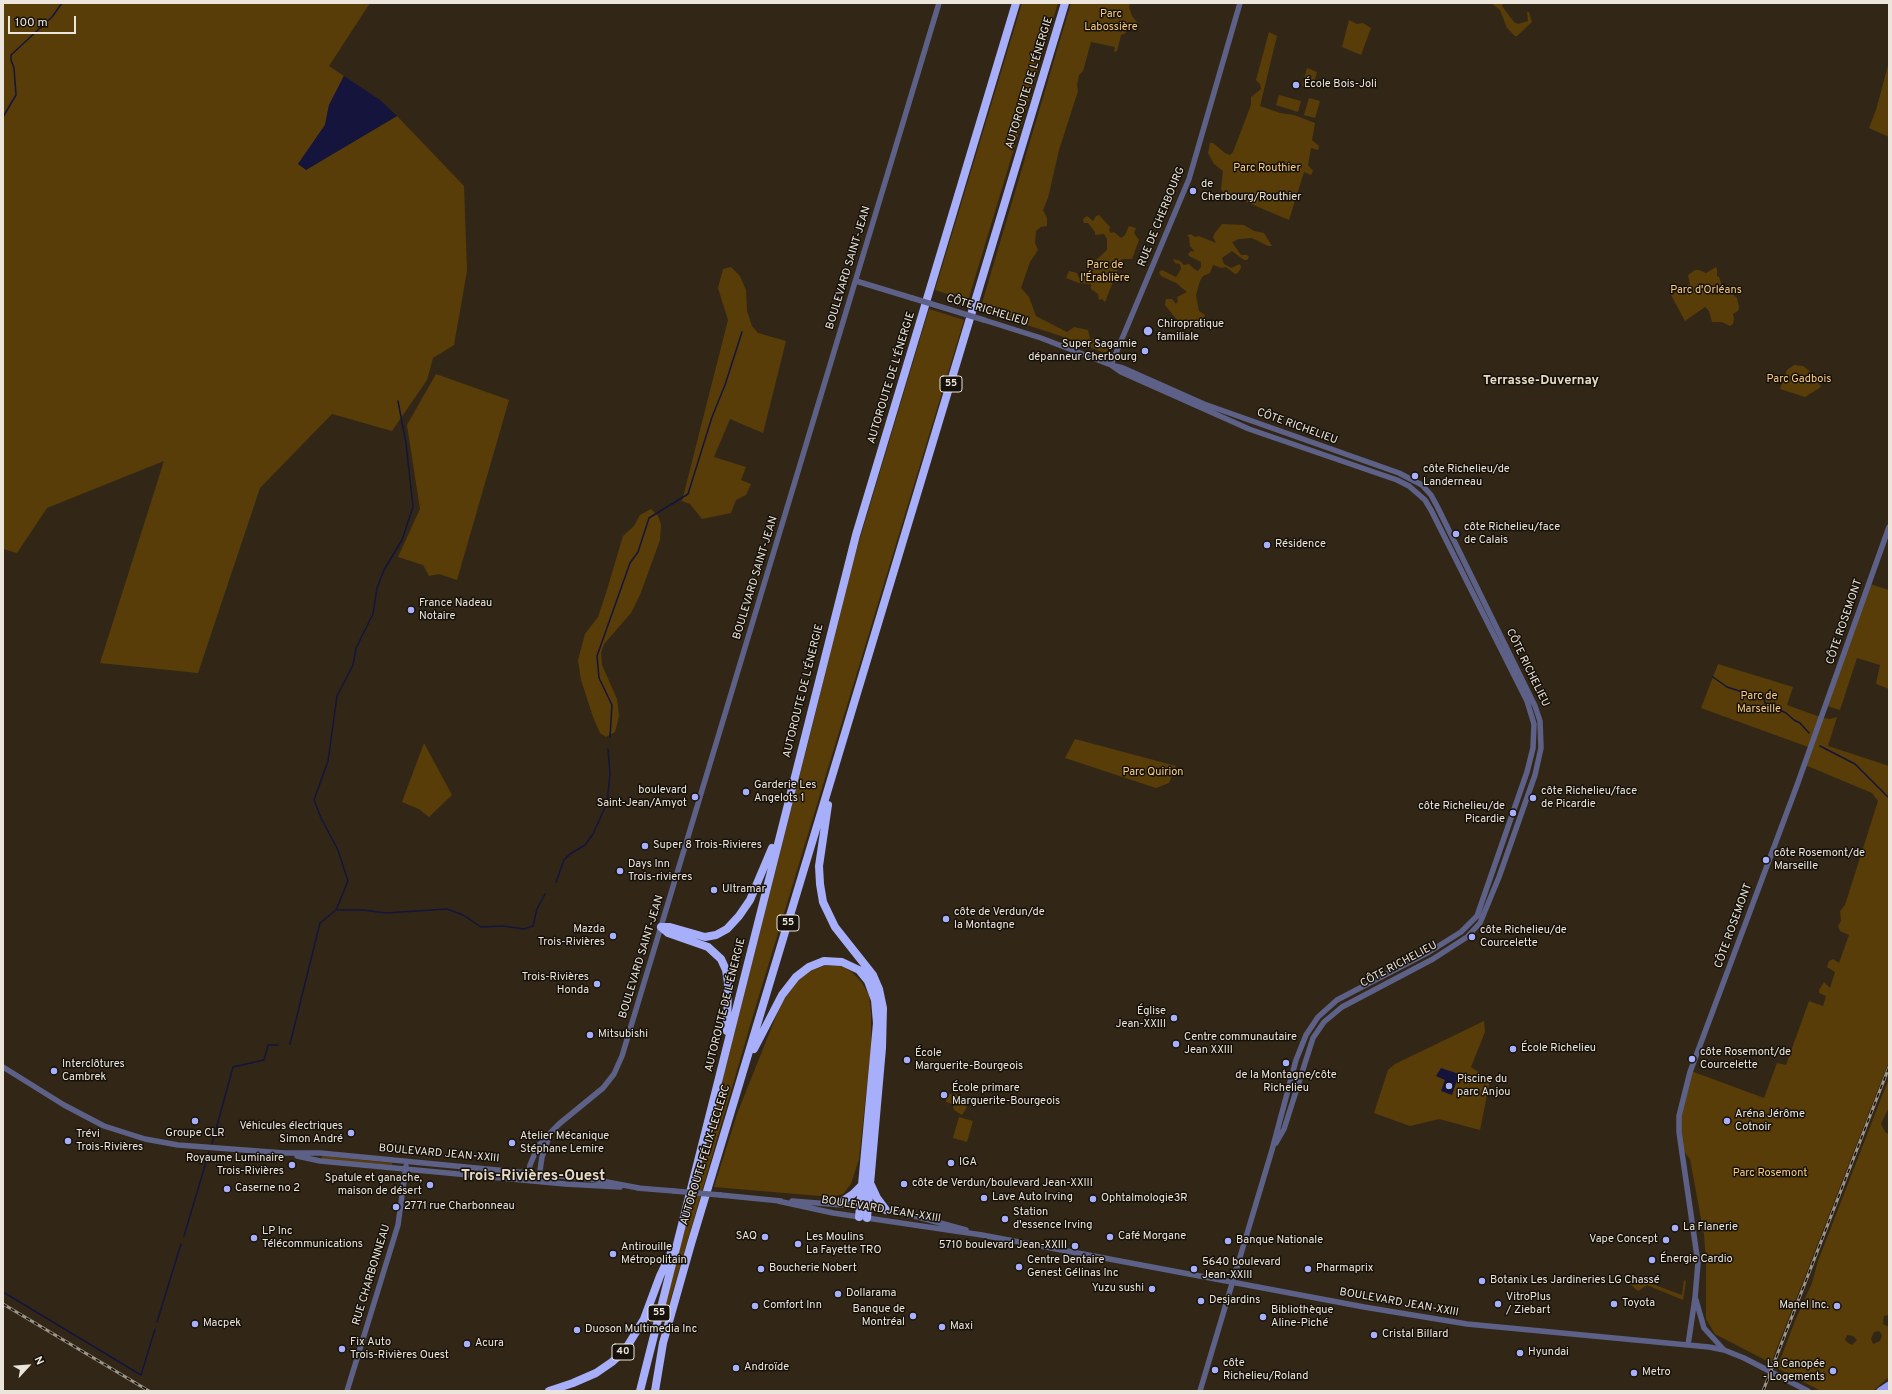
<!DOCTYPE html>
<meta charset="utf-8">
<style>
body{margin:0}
#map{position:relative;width:1892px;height:1394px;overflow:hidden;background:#322717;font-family:Overpass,sans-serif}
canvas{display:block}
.frame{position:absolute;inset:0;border:4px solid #ece5db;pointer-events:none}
.north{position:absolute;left:8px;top:1346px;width:40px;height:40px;-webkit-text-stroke:3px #16110a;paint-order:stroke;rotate:64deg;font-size:11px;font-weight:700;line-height:16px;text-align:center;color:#ece5db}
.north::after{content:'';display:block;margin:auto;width:14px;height:18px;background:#ece5db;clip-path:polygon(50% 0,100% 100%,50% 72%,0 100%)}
.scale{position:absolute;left:8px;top:16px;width:68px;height:18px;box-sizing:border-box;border:2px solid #ece5db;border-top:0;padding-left:5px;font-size:12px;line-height:14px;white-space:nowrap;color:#ece5db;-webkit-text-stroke:3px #16110a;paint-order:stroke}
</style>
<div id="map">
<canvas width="1892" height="1394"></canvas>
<div class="frame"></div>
<div class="north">N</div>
<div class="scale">100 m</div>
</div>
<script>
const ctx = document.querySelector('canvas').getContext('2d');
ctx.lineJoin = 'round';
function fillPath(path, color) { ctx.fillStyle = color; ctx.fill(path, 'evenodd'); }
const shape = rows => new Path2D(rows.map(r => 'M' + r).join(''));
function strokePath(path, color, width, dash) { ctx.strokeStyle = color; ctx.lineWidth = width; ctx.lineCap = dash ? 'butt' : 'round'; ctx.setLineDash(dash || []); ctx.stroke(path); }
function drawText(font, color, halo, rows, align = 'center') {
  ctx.font = font + ' Overpass,sans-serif'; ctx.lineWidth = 3; ctx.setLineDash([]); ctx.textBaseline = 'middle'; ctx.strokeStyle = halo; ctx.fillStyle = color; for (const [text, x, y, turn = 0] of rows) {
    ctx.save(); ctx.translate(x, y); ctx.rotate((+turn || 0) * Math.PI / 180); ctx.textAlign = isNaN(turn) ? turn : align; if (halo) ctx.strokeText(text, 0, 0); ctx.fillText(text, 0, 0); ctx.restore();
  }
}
const green = shape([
 [3,3,370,3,329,66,344,76,329,105,325,125,298,164,307,169,397,116,464,186,467,271,454,345,433,358,427,380,392,431,332,414,260,488,198,673,100,663,164,461,47,508,17,553,3,549],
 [1022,3,1058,3,968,301,935,290],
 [1071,3,1130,3,1129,7,1132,16,1137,22,1126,30,1126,33,1121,35,1117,51,1114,52,1115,47,1091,42,1083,71,1079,75,1077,85,1078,91,1059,150,1048,198,1043,210,1047,218,1047,226,1041,227,1036,231,1035,243,1038,250,1030,262,1021,288,1029,297,1036,316,1067,332,1074,327,1088,330,1090,339,1095,339,1099,345,1108,348,1109,350,1105,353,1058,335,980,310],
 [1491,3,1503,3,1502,6,1514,22,1518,24,1528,21,1527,12,1529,12,1532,22,1517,36,1515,36,1507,28,1500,10],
 [1349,20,1357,24,1363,23,1371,28,1361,55,1342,47],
 [1269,32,1277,36,1260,106,1280,113,1294,115,1315,123,1312,140,1319,146,1318,150,1311,148,1308,165,1313,171,1311,175,1304,172,1289,220,1223,192,1221,189,1223,171,1214,164,1208,153,1210,143,1213,143,1225,153,1230,155,1233,152,1251,105,1251,97,1261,89,1260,84,1256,80],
 [1889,62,1889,137,1869,128,1876,110],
 [1307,68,1317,72,1312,89,1302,86],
 [1279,95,1301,101,1298,112,1276,105],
 [1309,98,1320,101,1315,118,1304,115],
 [1099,215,1110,227,1109,230,1111,233,1114,232,1121,238,1125,235,1129,226,1136,228,1134,233,1139,240,1132,259,1122,259,1105,302,1102,299,1099,300,1098,294,1091,289,1091,284,1079,283,1066,278,1069,271,1077,273,1079,278,1088,275,1094,262,1107,250,1107,239,1104,234,1095,235,1095,232,1088,223,1084,223,1083,219,1087,216,1093,221,1096,216],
 [1222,224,1244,225,1254,231,1264,233,1272,246,1268,246,1252,238,1239,239,1232,242,1241,255,1247,255,1249,257,1247,260,1244,260,1232,251,1222,258,1224,264,1231,268,1240,264,1241,268,1238,273,1235,274,1226,267,1222,268,1213,265,1210,273,1203,276,1200,281,1196,295,1199,311,1205,315,1204,318,1191,323,1177,320,1165,305,1166,299,1172,299,1176,304,1178,301,1177,297,1187,292,1176,283,1161,276,1159,272,1162,270,1176,277,1181,269,1180,264,1175,263,1173,259,1180,261,1184,265,1189,264,1194,269,1198,271,1201,267,1201,262,1189,256,1188,254,1191,251,1195,252,1190,246,1189,237,1187,236,1190,234,1195,237,1199,236,1216,243,1213,237,1215,233],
 [731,267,740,276,746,290,747,311,752,326,758,333,786,341,763,433,730,419,714,457,746,467,741,480,751,484,746,495,736,500,731,513,702,519,690,504,682,501,728,320,718,288,723,269],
 [1716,267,1717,269,1717,276,1719,277,1723,289,1728,289,1737,298,1739,307,1738,311,1733,314,1734,318,1733,324,1730,326,1722,322,1712,322,1709,311,1705,307,1685,321,1671,295,1690,284,1688,275,1695,270,1699,270,1706,273],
 [929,309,964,320,754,1012,665,1318,662,1319,815,715,848,578],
 [1794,365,1803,366,1812,373,1821,387,1805,397,1780,389,1787,370],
 [436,374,509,400,457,580,439,574,429,576,423,565,398,557,420,509,407,425],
 [651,509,658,516,661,524,660,540,640,595,631,613,604,644,601,653,602,665,617,699,619,716,615,732,606,737,600,733,593,717,581,680,578,660,585,634,598,617,606,593,623,536,634,526,640,515],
 [1870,584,1889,590,1889,689,1876,684,1880,665,1857,658,1840,710,1827,706],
 [1718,664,1793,687,1787,705,1823,718,1830,719,1837,717,1828,746,1889,766,1889,1061,1771,1363,1715,1334,1706,1319,1706,1261,1704,1235,1690,1159,1682,1149,1680,1116,1691,1071,1764,1098,1777,1063,1786,1065,1809,1001,1823,1006,1826,996,1819,993,1819,990,1824,982,1830,988,1835,972,1827,967,1829,961,1833,959,1839,963,1849,935,1840,931,1838,926,1841,921,1840,911,1845,905,1878,801,1872,793,1805,765,1811,748,1701,708],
 [1075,739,1176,766,1169,783,1156,788,1065,758],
 [424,743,452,795,429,817,419,809,402,802],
 [841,965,853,973,862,983,869,995,871,1014,871,1048,859,1159,851,1184,843,1194,832,1197,714,1187,737,1114,781,1004,797,981,809,971,824,966],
 [1484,1021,1485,1032,1471,1067,1490,1080,1480,1130,1439,1119,1410,1126,1374,1113,1388,1070,1395,1064],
 [1889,1078,1889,1107,1881,1124,1886,1133,1889,1134,1889,1315,1884,1316,1883,1324,1889,1327,1889,1377,1873,1391,1821,1391,1777,1368,1795,1321,1812,1283,1818,1261],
 [1879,1331,1882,1335,1880,1341,1873,1344,1871,1339,1874,1332],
 [1847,1335,1853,1336,1857,1340,1852,1345,1848,1343,1845,1340],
 [948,1094,958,1095,958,1100,952,1104,946,1102,946,1096],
 [961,1096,968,1099,966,1109,962,1115,954,1110,953,1106,959,1103],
 [959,1117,973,1121,967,1142,953,1138],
 [322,1156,392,1163,392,1165,321,1159],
 [1639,1276,1645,1277,1644,1281,1682,1295,1684,1280,1686,1281,1683,1300,1647,1285,1638,1291,1630,1284,1633,1278]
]);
const water = shape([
 [344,76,380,100,397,116,306,170,298,164,325,125,329,105],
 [1441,1068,1459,1074,1452,1095,1441,1091,1445,1080,1436,1076]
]);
const stream = shape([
 [3,117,16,95,14,68,11,60,11,55,52,17,62,3],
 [1713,677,1727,687,1764,699,1765,703,1786,713,1794,720,1800,723,1809,733],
 [610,737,612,705,599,678,597,656,630,563,638,552,649,518,688,494,712,417,725,385,742,332],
 [1820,746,1855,764,1889,798],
 [556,882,564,860,570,854,585,845,593,834,607,803,610,774,608,749],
 [336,910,363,910,386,913,447,909,463,915,481,927,503,926,524,929,533,926,537,909,545,894],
 [290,1044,320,923,336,910,348,881,338,850,321,818,314,800,328,761,337,696,353,665,356,648,373,614,377,588,384,570,402,540,413,507,406,443,398,401],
 [212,1144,233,1067,264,1060,268,1045,278,1045],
 [184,1236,209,1152],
 [3,1292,141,1375,155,1329],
 [157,1322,181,1244]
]);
const minor = shape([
 [856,281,912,298],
 [984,320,1041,338,1111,365,1123,368,1204,404,1399,473,1422,485,1431,495,1437,506,1535,706,1540,721,1541,748,1535,775,1499,877,1480,923,1467,937,1433,959,1342,1007,1324,1022,1313,1038,1284,1129,1276,1143],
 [1111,365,1121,372,1249,429,1397,480,1409,486,1425,500,1431,510,1527,701,1534,724,1533,748,1527,772,1477,916,1461,932,1429,952,1337,1000,1318,1017,1306,1035,1296,1060,1272,1150,1200,1391],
 [1111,365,1189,179,1240,3],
 [3,1067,64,1105,104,1126,145,1139,178,1145,284,1153,320,1153,591,1179,639,1188],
 [297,1156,320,1161,405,1169,565,1184,620,1187],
 [539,1177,542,1157,549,1137],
 [527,1180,530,1165,538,1146,559,1124,603,1088,614,1074,622,1056,939,3],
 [637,1188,674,1191],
 [720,1195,781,1201],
 [778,1201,833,1213,982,1235,1364,1307,1467,1324,1709,1347,1724,1350,1744,1358,1808,1391],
 [792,1201,868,1207,907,1214,966,1230],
 [1696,1300,1704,1328,1724,1350],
 [1688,1345,1695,1298,1698,1263,1679,1132,1679,1116,1690,1072,1796,788,1889,527],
 [347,1391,398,1225,406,1166]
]);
const major = shape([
 [1880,1391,1889,1385]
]);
const highway = shape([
 [828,805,819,866,820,884,823,902,835,927,873,975,879,989,883,1008,882,1048,867,1218],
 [661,927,670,927,705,937,716,935,727,929,739,916,750,900,772,848],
 [661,927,668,933,708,947,721,959,726,970,728,983,727,1031],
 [754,1049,782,995,796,977,809,967,824,961,842,962,859,970,868,981,875,1000,877,1023,859,1217],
 [871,1185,877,1198,886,1210],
 [840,1203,853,1194,863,1184],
 [549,1391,573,1383,596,1373,612,1362,625,1350,644,1319,660,1276,671,1253],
 [640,1391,856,535,1016,3],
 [655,1391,663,1343,691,1244,1065,3]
]);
const rail = shape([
 [3,1304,149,1391],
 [1763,1391,1889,1067]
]);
const minorBridge = shape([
 [912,298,984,320],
 [674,1191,720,1195]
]);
const markers = [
 [1296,85,4,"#a8b0fc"],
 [1193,191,4,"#a8b0fc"],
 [1148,331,5,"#a8b0fc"],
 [1145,351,4,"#a8b0fc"],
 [1415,476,4,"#a8b0fc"],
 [1456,534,4,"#a8b0fc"],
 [1267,545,4,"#a8b0fc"],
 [411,610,4,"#a8b0fc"],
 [746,792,4,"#a8b0fc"],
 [695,797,4,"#a8b0fc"],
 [1533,798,4,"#a8b0fc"],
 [1513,813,4,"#a8b0fc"],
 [645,846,4,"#a8b0fc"],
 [1766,860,4,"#a8b0fc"],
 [620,871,4,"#a8b0fc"],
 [714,890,4,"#a8b0fc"],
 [946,919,4,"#a8b0fc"],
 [613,936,4,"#a8b0fc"],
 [1472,937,4,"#a8b0fc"],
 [597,984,4,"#a8b0fc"],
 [1174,1018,4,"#a8b0fc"],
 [590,1035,4,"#a8b0fc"],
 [1176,1044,4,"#a8b0fc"],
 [1513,1049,4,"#a8b0fc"],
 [1692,1059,4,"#a8b0fc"],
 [907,1060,4,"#a8b0fc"],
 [1286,1063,4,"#a8b0fc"],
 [54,1071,4,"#a8b0fc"],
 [1449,1086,4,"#a8b0fc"],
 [944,1095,4,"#a8b0fc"],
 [195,1121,4,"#a8b0fc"],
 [1727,1121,4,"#a8b0fc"],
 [351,1133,4,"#a8b0fc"],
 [68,1141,4,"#a8b0fc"],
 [512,1143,4,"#a8b0fc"],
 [951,1163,4,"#a8b0fc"],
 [292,1165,4,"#a8b0fc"],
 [904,1184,4,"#a8b0fc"],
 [430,1185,4,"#a8b0fc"],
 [227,1189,4,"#a8b0fc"],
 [984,1198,4,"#a8b0fc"],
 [1093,1199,4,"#a8b0fc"],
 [396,1207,4,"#a8b0fc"],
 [1005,1219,4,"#a8b0fc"],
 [1675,1228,4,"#a8b0fc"],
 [765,1237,4,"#a8b0fc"],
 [1110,1237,4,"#a8b0fc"],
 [254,1238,4,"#a8b0fc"],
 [1666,1240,4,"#a8b0fc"],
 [1228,1241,4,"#a8b0fc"],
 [798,1244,4,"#a8b0fc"],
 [1075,1246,4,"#a8b0fc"],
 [613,1254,4,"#a8b0fc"],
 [1652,1260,4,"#a8b0fc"],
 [1019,1267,4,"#a8b0fc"],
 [761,1269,4,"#a8b0fc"],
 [1194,1269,4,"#a8b0fc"],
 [1308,1269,4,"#a8b0fc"],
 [1482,1281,4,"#a8b0fc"],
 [1152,1289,4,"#a8b0fc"],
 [838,1294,4,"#a8b0fc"],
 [1201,1301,4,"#a8b0fc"],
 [1498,1304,4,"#a8b0fc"],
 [1614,1304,4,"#a8b0fc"],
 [755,1306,4,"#a8b0fc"],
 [1837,1306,4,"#a8b0fc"],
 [913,1316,4,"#a8b0fc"],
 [1263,1317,4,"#a8b0fc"],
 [195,1324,4,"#a8b0fc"],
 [942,1327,4,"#a8b0fc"],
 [577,1330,4,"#a8b0fc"],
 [1374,1335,4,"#a8b0fc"],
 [467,1344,4,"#a8b0fc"],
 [342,1349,4,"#a8b0fc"],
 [1520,1353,4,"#a8b0fc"],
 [736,1368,4,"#a8b0fc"],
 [1215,1370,4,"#a8b0fc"],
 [1833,1371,4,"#a8b0fc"],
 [1634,1373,4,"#a8b0fc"]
];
const shields = [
 [951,384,22],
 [788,923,22],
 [659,1313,22],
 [623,1352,22]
];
const shieldNames = [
 ["55",951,384],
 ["55",788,923],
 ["55",659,1313],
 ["40",623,1352]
];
const parkNames = [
 ["Parc",1111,15],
 ["Labossière",1111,28],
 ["Parc Routhier",1267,169],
 ["Parc de",1105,266],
 ["l'Érablière",1105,279],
 ["Parc d'Orléans",1706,291],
 ["Parc Gadbois",1799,380],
 ["Parc de",1759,697],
 ["Marseille",1759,710],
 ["Parc Quirion",1153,773],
 ["Parc Rosemont",1770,1174]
];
const streetNames = [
 ["AUTOROUTE DE L'ÉNERGIE",1030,83,-73],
 ["RUE DE CHERBOURG",1162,217,-68],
 ["BOULEVARD SAINT-JEAN",849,268,-73],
 ["CÔTE RICHELIEU",987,311,17],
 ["AUTOROUTE DE L'ÉNERGIE",892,378,-73],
 ["CÔTE RICHELIEU",1297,427,20],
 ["BOULEVARD SAINT-JEAN",756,578,-73],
 ["CÔTE ROSEMONT",1845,622,-71],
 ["CÔTE RICHELIEU",1527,668,64],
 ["AUTOROUTE DE L'ÉNERGIE",804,691,-76],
 ["CÔTE ROSEMONT",1734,926,-70],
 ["BOULEVARD SAINT-JEAN",642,957,-73],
 ["CÔTE RICHELIEU",1399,965,-28],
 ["AUTOROUTE DE L'ÉNERGIE",726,1005,-76],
 ["BOULEVARD JEAN-XXIII",439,1154,5],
 ["AUTOROUTE FÉLIX-LECLERC",706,1155,-73],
 ["BOULEVARD JEAN-XXIII",881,1210,9],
 ["RUE CHARBONNEAU",372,1275,-73],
 ["BOULEVARD JEAN-XXIII",1399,1303,10]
];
const poiNames = [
 ["École Bois-Joli",1304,85],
 ["de",1201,185],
 ["Cherbourg/Routhier",1201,198],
 ["Chiropratique",1157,325],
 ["familiale",1157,338],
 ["Super Sagamie",1137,345,"right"],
 ["dépanneur Cherbourg",1137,358,"right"],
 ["côte Richelieu/de",1423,470],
 ["Landerneau",1423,483],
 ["côte Richelieu/face",1464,528],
 ["de Calais",1464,541],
 ["Résidence",1275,545],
 ["France Nadeau",419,604],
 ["Notaire",419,617],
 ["Garderie Les",754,786],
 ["Angelots 1",754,799],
 ["boulevard",687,791,"right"],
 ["Saint-Jean/Amyot",687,804,"right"],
 ["côte Richelieu/face",1541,792],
 ["de Picardie",1541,805],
 ["côte Richelieu/de",1505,807,"right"],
 ["Picardie",1505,820,"right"],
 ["Super 8 Trois-Rivieres",653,846],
 ["côte Rosemont/de",1774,854],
 ["Marseille",1774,867],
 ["Days Inn",628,865],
 ["Trois-rivieres",628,878],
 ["Ultramar",722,890],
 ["côte de Verdun/de",954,913],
 ["la Montagne",954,926],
 ["Mazda",605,930,"right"],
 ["Trois-Rivières",605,943,"right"],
 ["côte Richelieu/de",1480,931],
 ["Courcelette",1480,944],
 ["Trois-Rivières",589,978,"right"],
 ["Honda",589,991,"right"],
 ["Église",1166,1012,"right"],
 ["Jean-XXIII",1166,1025,"right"],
 ["Mitsubishi",598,1035],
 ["Centre communautaire",1184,1038],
 ["Jean XXIII",1184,1051],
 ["École Richelieu",1521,1049],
 ["côte Rosemont/de",1700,1053],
 ["Courcelette",1700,1066],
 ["École",915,1054],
 ["Marguerite-Bourgeois",915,1067],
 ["Interclôtures",62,1065],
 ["Cambrek",62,1078],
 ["de la Montagne/côte",1286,1076,"center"],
 ["Richelieu",1286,1089,"center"],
 ["Piscine du",1457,1080],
 ["parc Anjou",1457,1093],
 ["École primare",952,1089],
 ["Marguerite-Bourgeois",952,1102],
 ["Aréna Jérôme",1735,1115],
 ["Cotnoir",1735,1128],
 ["Véhicules électriques",343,1127,"right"],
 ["Simon André",343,1140,"right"],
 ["Groupe CLR",195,1134,"center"],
 ["Trévi",76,1135],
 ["Trois-Rivières",76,1148],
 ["Atelier Mécanique",520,1137],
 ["Stéphane Lemire",520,1150],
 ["Royaume Luminaire",284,1159,"right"],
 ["Trois-Rivières",284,1172,"right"],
 ["IGA",959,1163],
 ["Spatule et ganache,",422,1179,"right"],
 ["maison de désert",422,1192,"right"],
 ["côte de Verdun/boulevard Jean-XXIII",912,1184],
 ["Caserne no 2",235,1189],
 ["Lave Auto Irving",992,1198],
 ["Ophtalmologie3R",1101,1199],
 ["2771 rue Charbonneau",404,1207],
 ["Station",1013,1213],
 ["d'essence Irving",1013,1226],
 ["La Flanerie",1683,1228],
 ["LP Inc",262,1232],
 ["Télécommunications",262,1245],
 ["SAQ",757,1237,"right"],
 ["Café Morgane",1118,1237],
 ["Les Moulins",806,1238],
 ["La Fayette TRO",806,1251],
 ["Vape Concept",1658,1240,"right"],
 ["Banque Nationale",1236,1241],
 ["5710 boulevard Jean-XXIII",1067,1246,"right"],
 ["Antirouille",621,1248],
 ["Métropolitain",621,1261],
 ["Énergie Cardio",1660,1260],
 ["Centre Dentaire",1027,1261],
 ["Genest Gélinas Inc",1027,1274],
 ["5640 boulevard",1202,1263],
 ["Jean-XXIII",1202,1276],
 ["Boucherie Nobert",769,1269],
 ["Pharmaprix",1316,1269],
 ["Botanix Les Jardineries LG Chassé",1490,1281],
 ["Yuzu sushi",1144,1289,"right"],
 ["Dollarama",846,1294],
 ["VitroPlus",1506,1298],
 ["/ Ziebart",1506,1311],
 ["Desjardins",1209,1301],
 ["Toyota",1622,1304],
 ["Comfort Inn",763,1306],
 ["Manel Inc.",1829,1306,"right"],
 ["Banque de",905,1310,"right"],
 ["Montréal",905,1323,"right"],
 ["Bibliothèque",1271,1311],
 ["Aline-Piché",1271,1324],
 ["Macpek",203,1324],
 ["Maxi",950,1327],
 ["Duoson Multimedia Inc",585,1330],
 ["Cristal Billard",1382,1335],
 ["Fix Auto",350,1343],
 ["Trois-Rivières Ouest",350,1356],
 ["Acura",475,1344],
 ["Hyundai",1528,1353],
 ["côte",1223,1364],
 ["Richelieu/Roland",1223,1377],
 ["La Canopée",1825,1365,"right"],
 ["- Logements",1825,1378,"right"],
 ["Androïde",744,1368],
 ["Metro",1642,1373]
];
const quarterNames = [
 ["Terrasse-Duvernay",1541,381]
];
const districtNames = [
 ["Trois-Rivières-Ouest",533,1177]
];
fillPath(green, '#583d08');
fillPath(water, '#14143c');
strokePath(stream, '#14143c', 1.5);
strokePath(minor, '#5d6187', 5.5);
strokePath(major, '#9097e6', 7);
strokePath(highway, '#a7affb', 8);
strokePath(rail, '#9e9589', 3);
strokePath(rail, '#16110a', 1.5, [4.5]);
strokePath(minorBridge, '#5d6187', 5.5);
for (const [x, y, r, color] of markers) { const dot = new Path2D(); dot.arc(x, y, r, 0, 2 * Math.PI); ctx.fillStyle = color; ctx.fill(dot); strokePath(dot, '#16110a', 1.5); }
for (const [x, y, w] of shields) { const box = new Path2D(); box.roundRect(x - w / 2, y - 8, w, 16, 3); ctx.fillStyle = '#16110a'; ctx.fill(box); strokePath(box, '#ece5db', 1); }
drawText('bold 10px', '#ece5db', null, shieldNames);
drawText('11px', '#f9cc82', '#16110a', parkNames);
drawText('11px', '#ece5db', '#16110a', streetNames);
drawText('11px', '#ece5db', '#16110a', poiNames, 'left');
drawText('bold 13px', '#e8dbc6', '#16110a', quarterNames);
drawText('bold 15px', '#e8dbc6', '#16110a', districtNames);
</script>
